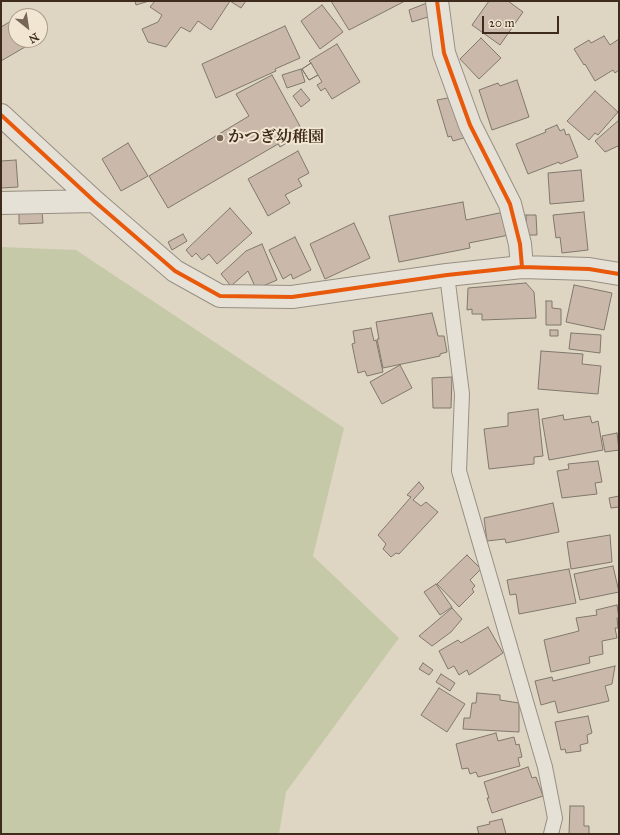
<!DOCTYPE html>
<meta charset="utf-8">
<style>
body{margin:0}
#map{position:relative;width:620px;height:835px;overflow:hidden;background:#ded5c3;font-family:"IM FELL Great Primer",serif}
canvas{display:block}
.frame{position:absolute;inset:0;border:2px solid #3f2b1b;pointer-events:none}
.north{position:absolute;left:8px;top:8px;width:40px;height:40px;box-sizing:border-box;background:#f1e6d1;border:1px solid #aa9b88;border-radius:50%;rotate:150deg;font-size:11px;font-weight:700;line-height:16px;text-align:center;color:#3f2b1b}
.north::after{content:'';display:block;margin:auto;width:14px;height:18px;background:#776656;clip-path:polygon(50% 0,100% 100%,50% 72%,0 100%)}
.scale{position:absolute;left:482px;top:16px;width:77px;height:18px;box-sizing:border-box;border:2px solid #3f2b1b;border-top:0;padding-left:5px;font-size:12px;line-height:14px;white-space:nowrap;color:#3f2b1b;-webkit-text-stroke:3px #f1e6d1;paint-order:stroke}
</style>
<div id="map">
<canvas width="620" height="835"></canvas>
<div class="frame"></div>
<div class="north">N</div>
<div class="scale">20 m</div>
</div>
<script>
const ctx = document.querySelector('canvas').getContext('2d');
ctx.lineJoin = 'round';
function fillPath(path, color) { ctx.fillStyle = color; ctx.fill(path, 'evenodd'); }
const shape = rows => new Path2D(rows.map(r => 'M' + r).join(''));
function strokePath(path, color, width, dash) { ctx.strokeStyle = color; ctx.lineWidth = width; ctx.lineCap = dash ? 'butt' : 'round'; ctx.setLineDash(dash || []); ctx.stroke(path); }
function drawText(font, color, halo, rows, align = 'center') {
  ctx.font = font + ' "IM FELL Great Primer","Noto Serif JP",serif'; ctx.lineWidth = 4; ctx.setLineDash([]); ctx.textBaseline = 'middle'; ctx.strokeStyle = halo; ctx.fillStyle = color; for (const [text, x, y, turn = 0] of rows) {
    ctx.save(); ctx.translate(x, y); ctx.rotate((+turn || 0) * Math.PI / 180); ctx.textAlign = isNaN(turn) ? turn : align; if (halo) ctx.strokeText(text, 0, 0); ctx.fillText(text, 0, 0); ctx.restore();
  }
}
const green = shape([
 [1,247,76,250,344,428,313,556,399,638,286,792,279,834,1,834]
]);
const building = shape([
 [135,1,149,1,136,5,135,1],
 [155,1,246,1,241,8,230,1,211,30,198,21,190,32,181,27,166,47,148,42,142,29,158,22,162,15,150,7,155,1],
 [331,1,405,1,349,30,331,1],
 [489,1,508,1,523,12,500,45,472,25,489,1],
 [427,3,431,16,412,22,409,10,427,3],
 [322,5,343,32,320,49,301,21,322,5],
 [16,18,16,40,37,40,1,61,1,27,16,18],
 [285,26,300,58,275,69,276,71,216,98,202,64,285,26],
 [604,36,610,45,619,39,619,70,615,73,613,70,595,81,585,64,584,65,574,49,589,40,591,43,604,36],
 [481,38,501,58,479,79,460,59,481,38],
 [337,44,360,82,332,99,325,88,321,91,317,85,322,82,318,75,309,80,302,69,311,63,309,61,337,44],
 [311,63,318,75,309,80,302,69,311,63],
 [301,69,305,82,287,88,282,75,301,69],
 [272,75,302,130,293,135,295,138,280,147,278,144,168,208,149,176,249,116,236,94,272,75],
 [517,80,529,117,492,130,479,90,498,83,500,86,517,80],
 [301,89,310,100,301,107,293,96,301,89],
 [595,91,618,112,598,135,595,133,589,140,567,121,595,91],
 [453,97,467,137,453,141,451,136,448,137,437,100,453,97],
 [619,120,619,147,618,146,605,152,595,141,619,120],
 [557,125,560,131,564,129,566,135,569,134,578,157,560,164,559,162,528,174,516,144,546,132,545,130,557,125],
 [128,143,148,176,121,191,102,159,128,143],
 [298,151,309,173,298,179,302,186,285,195,290,203,268,216,248,179,298,151],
 [16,160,18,187,1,188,1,161,16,160],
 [581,170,584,201,550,204,548,173,581,170],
 [463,202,466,220,504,212,509,235,469,243,470,248,399,262,389,216,463,202],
 [230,208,252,233,217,264,209,254,202,260,196,253,192,257,186,250,230,208],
 [42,211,43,223,19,224,19,212,42,211],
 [584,212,588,250,562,253,560,237,556,238,553,215,584,212],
 [526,215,536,215,537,235,527,235,526,215],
 [354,223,370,258,325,279,310,244,354,223],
 [183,234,187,241,172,250,168,242,183,234],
 [295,237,311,270,293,279,291,274,283,279,269,250,295,237],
 [262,244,277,280,256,289,248,271,231,286,221,274,246,251,262,244],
 [526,283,534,292,536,318,482,320,482,314,472,314,472,309,467,310,468,288,526,283],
 [574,285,612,293,604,330,566,322,574,285],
 [546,301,552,301,552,308,561,309,561,325,546,325,546,301],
 [432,313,438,336,444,336,447,352,440,354,440,356,383,368,377,339,379,339,376,322,432,313],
 [371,328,374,341,376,340,383,372,367,376,365,371,358,373,352,344,355,343,353,331,371,328],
 [550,330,558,330,558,336,550,336,550,330],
 [571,333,601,335,600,353,569,349,571,333],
 [541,351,583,354,582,364,601,366,598,394,538,389,541,351],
 [400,365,412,388,382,404,370,382,400,365],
 [452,377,451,408,433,408,432,378,452,377],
 [538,409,543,456,534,457,534,464,489,469,484,429,508,426,508,413,538,409],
 [563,415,564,420,590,416,592,423,598,421,603,450,549,460,542,419,563,415],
 [617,433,619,450,605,452,602,436,617,433],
 [598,461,602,482,595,483,597,494,562,498,557,471,569,469,568,464,598,461],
 [419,482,424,488,413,500,421,506,426,502,438,512,399,554,396,553,391,557,383,549,386,544,378,535,411,497,407,495,419,482],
 [619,496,619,507,611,508,609,498,619,496],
 [553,503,559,532,506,543,505,539,487,541,484,518,553,503],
 [610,535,612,562,571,569,567,542,610,535],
 [467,555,481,569,470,580,475,586,472,589,474,592,459,607,437,584,467,555],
 [613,566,619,592,580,600,574,574,613,566],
 [569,569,576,603,519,614,516,594,510,595,507,580,569,569],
 [436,584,452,607,440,615,424,592,436,584],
 [617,605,619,618,617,618,618,628,615,628,617,638,602,641,603,654,589,657,590,663,551,672,544,640,579,631,576,618,597,615,596,610,617,605],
 [452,608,462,619,451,632,432,646,419,636,452,608],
 [488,627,503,653,469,675,467,670,459,675,454,666,448,669,439,651,458,640,461,643,488,627],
 [423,663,433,670,429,675,419,669,423,663],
 [615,666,612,684,605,686,609,701,558,713,555,701,541,705,535,681,552,677,553,681,615,666],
 [441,674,455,683,450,691,436,682,441,674],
 [439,688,465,704,447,732,421,715,439,688],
 [477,693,500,695,500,700,519,703,519,732,463,729,464,718,470,718,472,703,476,703,477,693],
 [588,716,592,733,587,735,588,743,580,745,581,751,566,753,565,749,561,750,555,722,588,716],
 [496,733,498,741,514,737,516,745,519,744,522,757,518,758,520,766,478,777,476,772,470,774,468,768,462,769,456,744,496,733],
 [528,767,532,778,536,777,543,796,492,813,487,798,489,798,484,782,528,767],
 [570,806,584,806,584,826,589,826,589,834,569,834,570,806],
 [502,819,506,834,479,834,477,827,490,824,489,822,502,819]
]);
const lane = shape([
 [447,275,462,394,459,471,545,767,555,818,551,834]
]);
const street = shape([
 [437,1,444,53,470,125,510,204,520,244,522,267],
 [1,115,94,201,175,271,220,296,292,297,447,275,522,267,589,269,619,274],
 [1,203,94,201]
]);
const cycleway = shape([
 [437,1,444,53,470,125,510,204,520,244,522,267],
 [1,115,94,201,175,271,220,296,292,297,447,275,522,267,589,269,619,274]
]);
const markers = [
 [220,138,4,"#776656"]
];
const poiNames = [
 ["かつぎ幼稚園",228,138]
];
fillPath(green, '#c6c9a8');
fillPath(building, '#cab9ab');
strokePath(building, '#80786d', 1);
strokePath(lane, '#978f83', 16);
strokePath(street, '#978f83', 24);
strokePath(lane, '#e6e1d7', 14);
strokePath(street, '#e6e1d7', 22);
strokePath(cycleway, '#e8590c', 4);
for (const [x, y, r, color] of markers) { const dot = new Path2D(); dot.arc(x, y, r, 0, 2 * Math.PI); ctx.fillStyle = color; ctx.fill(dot); strokePath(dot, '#f1e6d1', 1.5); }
drawText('bold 16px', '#3f2b1b', '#f1e6d1', poiNames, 'left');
</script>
